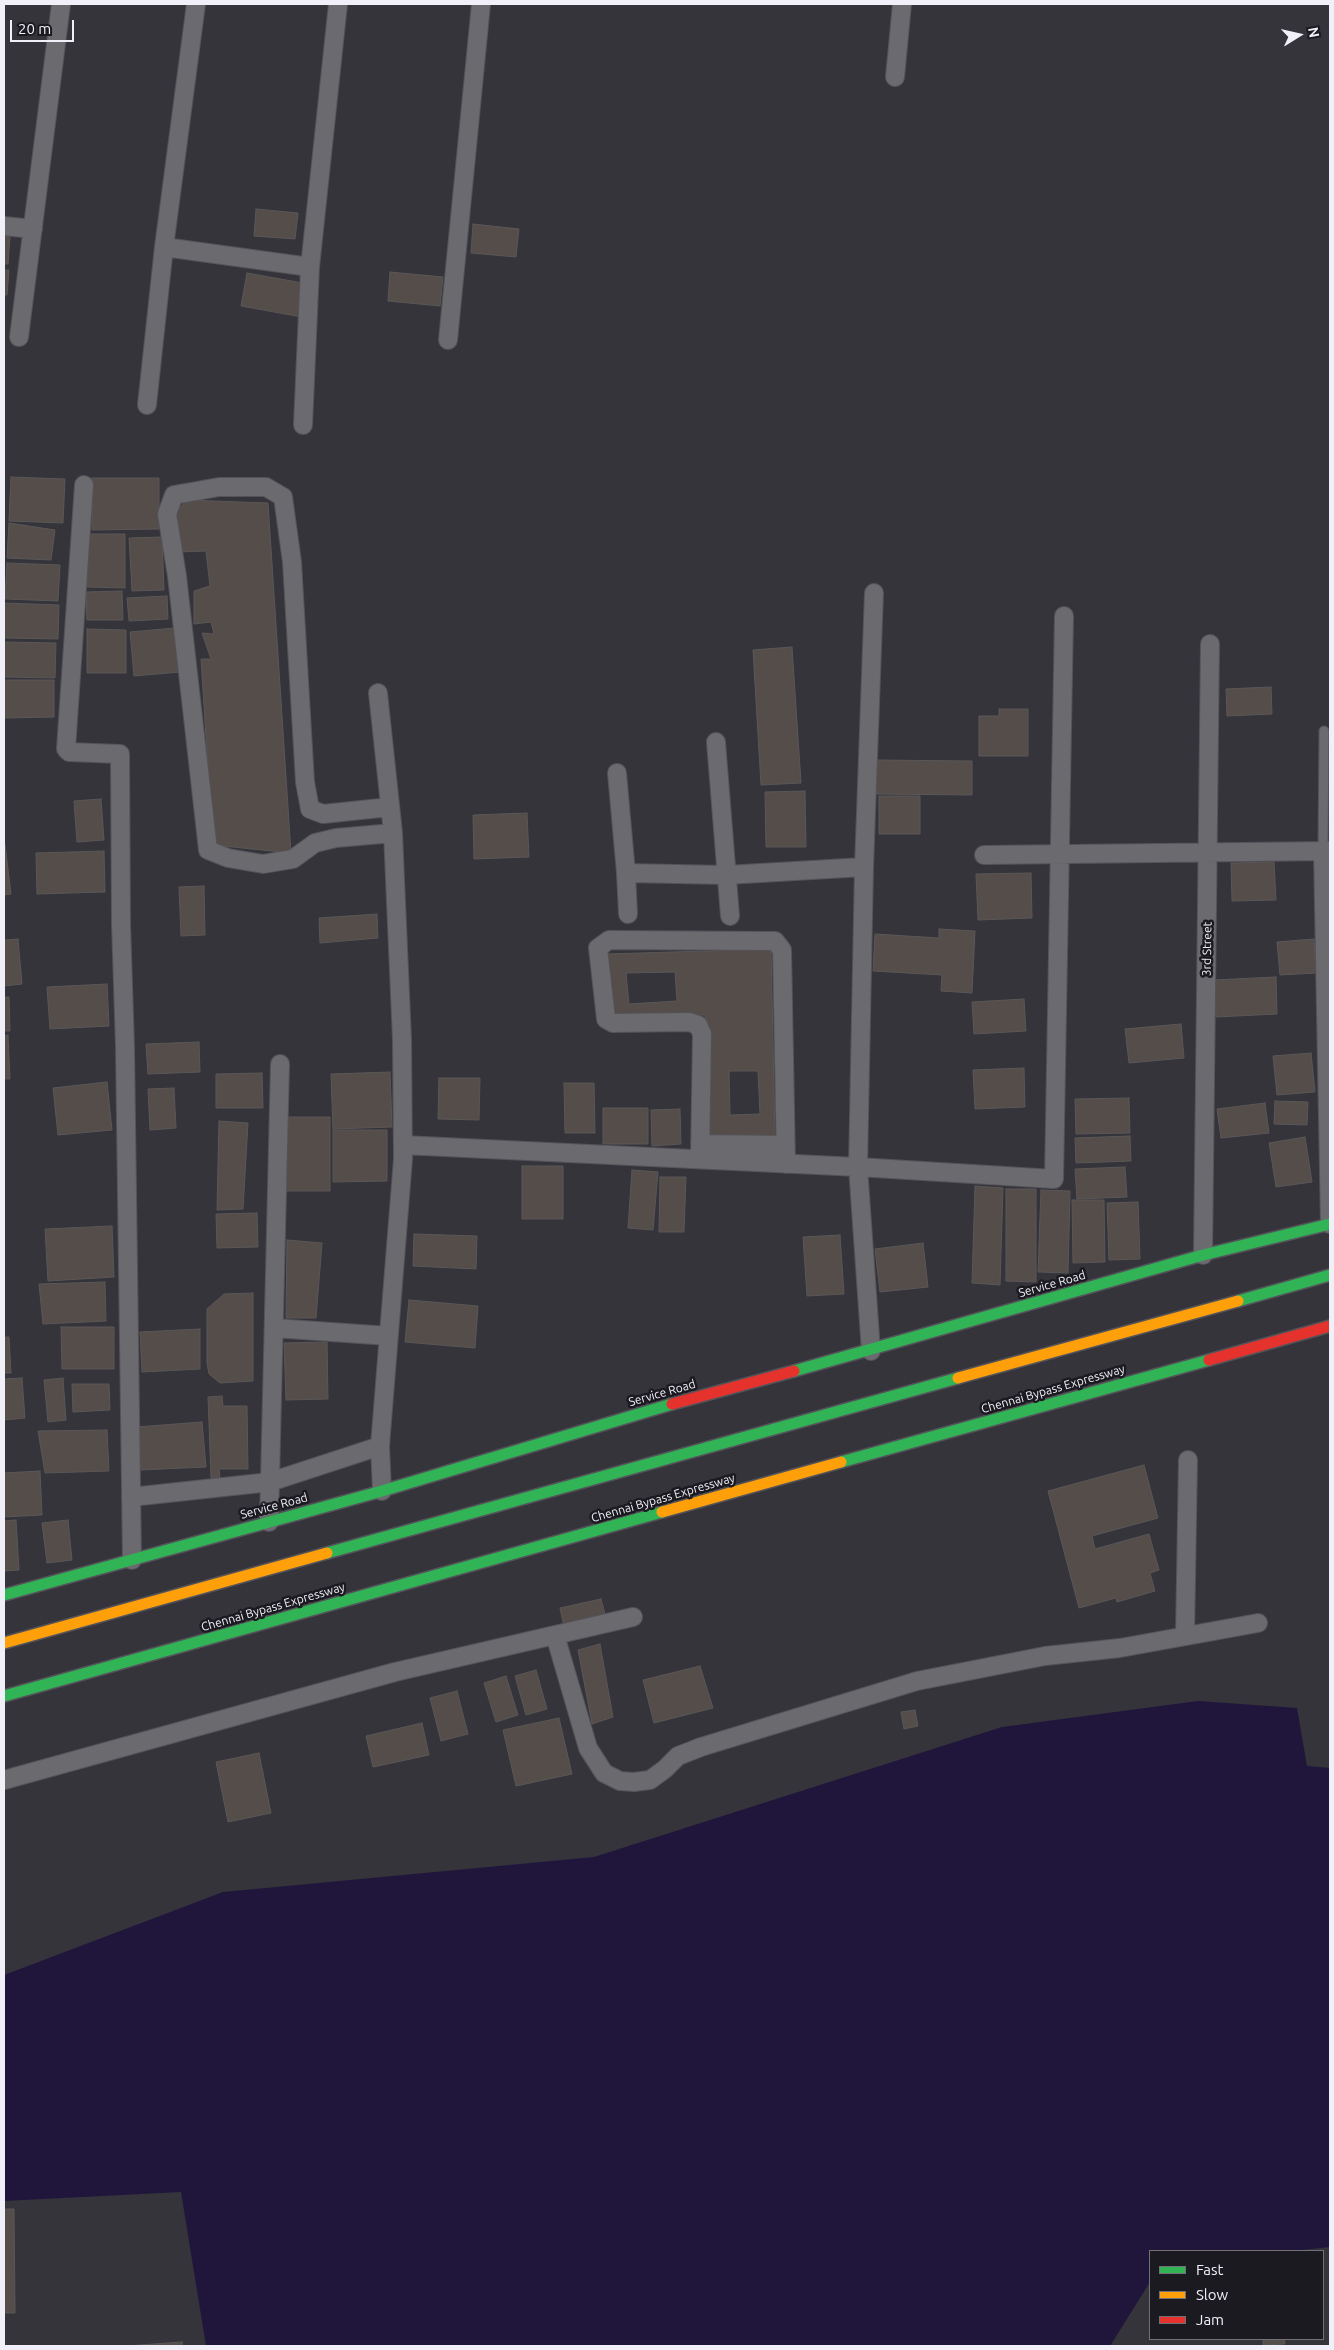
<!DOCTYPE html>
<style>
body{margin:0}
#map{position:relative;width:1334px;height:2350px;overflow:hidden;background:#35343b;font-family:Ubuntu,sans-serif}
canvas{display:block}
.frame{position:absolute;inset:0;border:5px solid #f1f0f8;pointer-events:none}
.legend{position:absolute;left:1149px;top:2250px;width:175px;height:90px;box-sizing:border-box;background:#1b1a20;border:1px solid #717076;margin:0;padding:6px 9px;list-style:none;font-size:15px;color:#f1f0f8}
.legend li{display:flex;align-items:center;gap:10px;height:25px}
.legend b{width:25px;border:1px solid #717076}
.north{position:absolute;left:1274px;top:10px;width:50px;height:50px;-webkit-text-stroke:4px #1b1a20;paint-order:stroke;rotate:80deg;font-size:14px;font-weight:700;line-height:20px;text-align:center;color:#f1f0f8}
.north::after{content:'';display:block;margin:auto;width:18px;height:22px;background:#f1f0f8;clip-path:polygon(50% 0,100% 100%,50% 72%,0 100%)}
.scale{position:absolute;left:10px;top:20px;width:64px;height:22px;box-sizing:border-box;border:2px solid #f1f0f8;border-top:0;padding-left:6px;font-size:15px;line-height:18px;white-space:nowrap;color:#f1f0f8;-webkit-text-stroke:4px #1b1a20;paint-order:stroke}
</style>
<div id="map">
<canvas width="1334" height="2350"></canvas>
<div class="frame"></div>
<ul class="legend">
<li><b style="height:6px;background:#30b455"></b>Fast</li>
<li><b style="height:6px;background:#ff9f0a"></b>Slow</li>
<li><b style="height:6px;background:#e5322d"></b>Jam</li>
</ul>
<div class="north">N</div>
<div class="scale">20 m</div>
</div>
<script>
const ctx = document.querySelector('canvas').getContext('2d');
ctx.lineJoin = 'round';
function fillPath(path, color) { ctx.fillStyle = color; ctx.fill(path, 'evenodd'); }
const shape = rows => new Path2D(rows.map(r => 'M' + r).join(''));
function strokePath(path, color, width, dash) { ctx.strokeStyle = color; ctx.lineWidth = width; ctx.lineCap = dash ? 'butt' : 'round'; ctx.setLineDash(dash || []); ctx.stroke(path); }
function drawText(font, color, halo, rows, align = 'center') {
  ctx.font = font + ' Ubuntu,sans-serif'; ctx.lineWidth = 5; ctx.setLineDash([]); ctx.textBaseline = 'middle'; ctx.strokeStyle = halo; ctx.fillStyle = color; for (const [text, x, y, turn = 0] of rows) {
    ctx.save(); ctx.translate(x, y); ctx.rotate((+turn || 0) * Math.PI / 180); ctx.textAlign = isNaN(turn) ? turn : align; if (halo) ctx.strokeText(text, 0, 0); ctx.fillText(text, 0, 0); ctx.restore();
  }
}
const water = shape([
 [1198,1701,1297,1708,1307,1766,1330,1768,1330,2247,1293,2251,1150,2251,1150,2282,1110,2346,206,2346,181,2192,4,2201,4,1975,223,1892,594,1857,1002,1727]
]);
const building = shape([
 [256,209,298,213,295,239,254,236,256,209],
 [473,224,519,229,516,257,471,253,473,224],
 [4,236,10,236,8,264,4,264,4,236],
 [4,270,9,270,7,295,4,295,4,270],
 [390,272,443,277,440,306,388,301,390,272],
 [247,273,308,284,302,317,241,306,247,273],
 [11,477,65,479,63,523,9,521,11,477],
 [92,478,159,478,159,529,92,530,92,478],
 [186,500,268,503,291,853,213,845,201,659,211,659,202,633,214,634,211,622,194,624,194,591,210,586,206,551,178,552,173,518,186,500],
 [9,523,55,530,51,560,7,558,9,523],
 [88,534,125,534,125,588,87,587,88,534],
 [162,537,164,590,132,591,129,538,162,537],
 [7,563,60,565,58,601,5,599,7,563],
 [122,591,123,620,87,620,86,592,122,591],
 [167,596,168,619,129,621,127,598,167,596],
 [4,603,59,605,58,639,4,638,4,603],
 [175,628,180,672,134,676,130,632,175,628],
 [87,629,126,630,126,673,87,673,87,629],
 [4,642,56,643,55,678,4,677,4,642],
 [792,647,801,783,761,785,753,650,792,647],
 [4,680,54,680,54,717,4,718,4,680],
 [1271,687,1272,714,1227,716,1226,689,1271,687],
 [999,709,1028,709,1028,756,979,756,979,716,999,716,999,709],
 [874,760,972,761,972,795,873,794,874,760],
 [805,791,806,847,766,847,765,792,805,791],
 [879,796,920,796,920,834,879,834,879,796],
 [101,799,104,840,77,842,74,801,101,799],
 [527,813,529,857,474,859,473,815,527,813],
 [5,845,11,894,4,895,4,846,5,845],
 [104,851,105,892,37,894,36,853,104,851],
 [1274,862,1276,900,1232,901,1231,863,1274,862],
 [1031,873,1032,918,978,920,976,874,1031,873],
 [204,886,205,935,181,936,179,887,204,886],
 [377,914,378,938,320,943,319,918,377,914],
 [939,929,975,931,972,993,941,991,942,975,873,971,875,934,939,938,939,929],
 [18,939,22,984,4,986,4,940,18,939],
 [1314,939,1316,973,1280,975,1277,942,1314,939],
 [771,949,775,1137,708,1138,705,1015,612,1017,607,954,771,949],
 [675,972,677,1001,629,1004,626,973,675,972],
 [729,1071,758,1071,760,1114,730,1115,729,1071],
 [1276,977,1277,1014,1216,1017,1214,980,1276,977],
 [107,984,109,1026,50,1029,47,987,107,984],
 [4,997,9,997,10,1031,4,1031,4,997],
 [1024,999,1026,1031,974,1034,972,1002,1024,999],
 [1181,1024,1184,1058,1129,1063,1125,1029,1181,1024],
 [8,1035,10,1079,4,1079,4,1036,8,1035],
 [199,1042,200,1072,148,1074,146,1044,199,1042],
 [1311,1053,1315,1092,1277,1095,1273,1056,1311,1053],
 [1024,1068,1025,1107,975,1109,973,1070,1024,1068],
 [390,1072,392,1127,333,1129,331,1074,390,1072],
 [262,1073,263,1108,216,1108,216,1074,262,1073],
 [439,1078,480,1078,479,1120,438,1119,439,1078],
 [107,1082,112,1130,58,1135,53,1088,107,1082],
 [564,1083,594,1083,595,1133,565,1133,564,1083],
 [174,1088,176,1128,150,1130,148,1089,174,1088],
 [1129,1098,1130,1133,1076,1134,1075,1099,1129,1098],
 [1275,1101,1308,1102,1307,1125,1274,1124,1275,1101],
 [1265,1103,1269,1133,1221,1138,1217,1109,1265,1103],
 [603,1108,648,1108,648,1144,603,1144,603,1108],
 [680,1109,681,1144,652,1146,651,1110,680,1109],
 [286,1117,330,1117,330,1191,285,1191,286,1117],
 [219,1121,248,1123,243,1209,217,1210,219,1121],
 [333,1130,387,1130,387,1181,333,1182,333,1130],
 [1130,1136,1131,1161,1076,1163,1075,1138,1130,1136],
 [1305,1137,1312,1182,1276,1187,1269,1143,1305,1137],
 [522,1166,563,1166,563,1219,522,1219,522,1166],
 [1125,1167,1127,1197,1077,1199,1075,1169,1125,1167],
 [632,1170,658,1172,653,1230,628,1228,632,1170],
 [660,1177,686,1177,684,1232,659,1232,660,1177],
 [975,1186,1003,1188,1000,1285,972,1283,975,1186],
 [1006,1189,1036,1189,1036,1282,1006,1281,1006,1189],
 [1041,1190,1070,1191,1068,1273,1038,1272,1041,1190],
 [1072,1200,1104,1200,1105,1262,1073,1263,1072,1200],
 [1138,1202,1140,1259,1109,1260,1107,1203,1138,1202],
 [257,1213,258,1247,217,1248,216,1214,257,1213],
 [112,1226,114,1277,48,1281,45,1229,112,1226],
 [414,1234,477,1236,476,1269,413,1266,414,1234],
 [840,1235,844,1294,807,1296,803,1237,840,1235],
 [287,1240,322,1243,316,1318,286,1318,287,1240],
 [923,1243,928,1287,880,1292,875,1249,923,1243],
 [105,1282,106,1321,43,1324,39,1284,105,1282],
 [253,1293,253,1381,220,1383,209,1374,207,1363,207,1309,224,1294,253,1293],
 [409,1300,478,1306,475,1348,405,1342,409,1300],
 [61,1327,114,1327,114,1369,62,1369,61,1327],
 [200,1329,200,1369,142,1372,140,1332,200,1329],
 [4,1337,9,1337,11,1373,4,1373,4,1337],
 [327,1342,328,1399,286,1400,284,1343,327,1342],
 [22,1378,25,1418,4,1420,4,1379,22,1378],
 [63,1378,66,1420,48,1422,44,1380,63,1378],
 [72,1384,109,1384,110,1410,73,1412,72,1384],
 [222,1396,223,1406,247,1406,248,1469,219,1469,220,1479,211,1478,208,1397,222,1396],
 [202,1422,206,1467,141,1470,136,1427,202,1422],
 [107,1430,109,1471,45,1473,38,1431,107,1430],
 [1144,1465,1158,1518,1092,1536,1095,1549,1149,1534,1159,1570,1150,1573,1155,1591,1117,1602,1116,1598,1079,1608,1048,1491,1144,1465],
 [40,1471,42,1515,4,1517,4,1473,40,1471],
 [16,1520,19,1570,4,1571,4,1521,16,1520],
 [68,1520,72,1560,47,1563,42,1523,68,1520],
 [601,1599,607,1622,565,1631,560,1608,601,1599],
 [600,1644,613,1717,592,1724,578,1650,600,1644],
 [700,1666,713,1708,654,1723,643,1680,700,1666],
 [536,1670,547,1709,526,1715,515,1676,536,1670],
 [506,1676,518,1715,496,1722,484,1683,506,1676],
 [457,1691,468,1734,441,1741,430,1698,457,1691],
 [915,1710,918,1726,904,1729,901,1712,915,1710],
 [559,1718,572,1774,516,1786,503,1730,559,1718],
 [422,1723,429,1755,373,1767,366,1736,422,1723],
 [259,1753,271,1813,228,1822,216,1762,259,1753],
 [4,2209,14,2209,15,2313,4,2313,4,2209],
 [1263,2339,1284,2339,1285,2344,1263,2345,1263,2339],
 [182,2342,183,2346,126,2346,182,2342]
]);
const lane = shape([
 [1323,851,1324,731]
]);
const street = shape([
 [895,77,902,4],
 [4,226,33,229],
 [164,247,310,267,338,4],
 [19,337,61,4],
 [448,340,481,4],
 [147,405,164,247,196,4],
 [303,425,310,267],
 [84,485,66,749,69,752,120,754,121,923,125,1047,132,1560],
 [378,693,393,833,402,1040,403,1159,380,1446,382,1491],
 [716,742,730,916],
 [617,773,626,873,726,875,864,867],
 [390,807,323,814,310,809,305,782,292,562,283,497,266,487,219,487,174,495,167,514,177,576,208,850,228,858,263,864,293,859,315,843,336,838,393,833],
 [1323,851,1330,1224],
 [984,855,1330,851],
 [626,873,628,914],
 [700,1144,785,1145],
 [403,1145,858,1167,1054,1179,1064,616],
 [700,1159,702,1034,698,1025,689,1022,613,1023,606,1019,598,948,609,940,775,941,782,950,786,1164],
 [1203,1255,1210,644],
 [274,1328,389,1336],
 [871,1351,858,1167,864,867,874,593],
 [131,1497,270,1482,380,1446],
 [269,1522,280,1064],
 [555,1635,588,1748,604,1773,620,1781,634,1782,650,1780,665,1769,678,1756,701,1747,917,1681,1045,1656,1120,1648,1258,1623],
 [1185,1636,1188,1460],
 [4,1780,395,1672,633,1617]
]);
const fast = shape([
 [1238,1301,1330,1275],
 [794,1371,1203,1255,1330,1224],
 [841,1462,1209,1360],
 [327,1553,958,1378],
 [4,1595,382,1491,672,1404],
 [4,1696,662,1512]
]);
const slow = shape([
 [958,1378,1238,1301],
 [662,1512,841,1462],
 [4,1643,327,1553]
]);
const jam = shape([
 [1209,1360,1330,1326],
 [672,1404,794,1371]
]);
const streetNames = [
 ["3rd Street",1207,949,-89],
 ["Service Road",1052,1284,-16],
 ["Chennai Bypass Expressway",1053,1389,-16],
 ["Service Road",662,1393,-16],
 ["Chennai Bypass Expressway",663,1498,-16],
 ["Service Road",274,1506,-15],
 ["Chennai Bypass Expressway",273,1607,-16]
];
fillPath(water, '#20163c');
fillPath(building, '#554d49');
strokePath(building, '#5a5758', 1);
strokePath(lane, '#54535a', 11);
strokePath(street, '#54535a', 20);
strokePath(fast, '#54535a', 14);
strokePath(slow, '#54535a', 14);
strokePath(jam, '#54535a', 14);
strokePath(lane, '#6b6a6f', 9);
strokePath(street, '#6b6a6f', 18);
strokePath(fast, '#30b455', 11);
strokePath(slow, '#ff9f0a', 11);
strokePath(jam, '#e5322d', 11);
drawText('12px', '#f1f0f8', '#1b1a20', streetNames);
</script>
